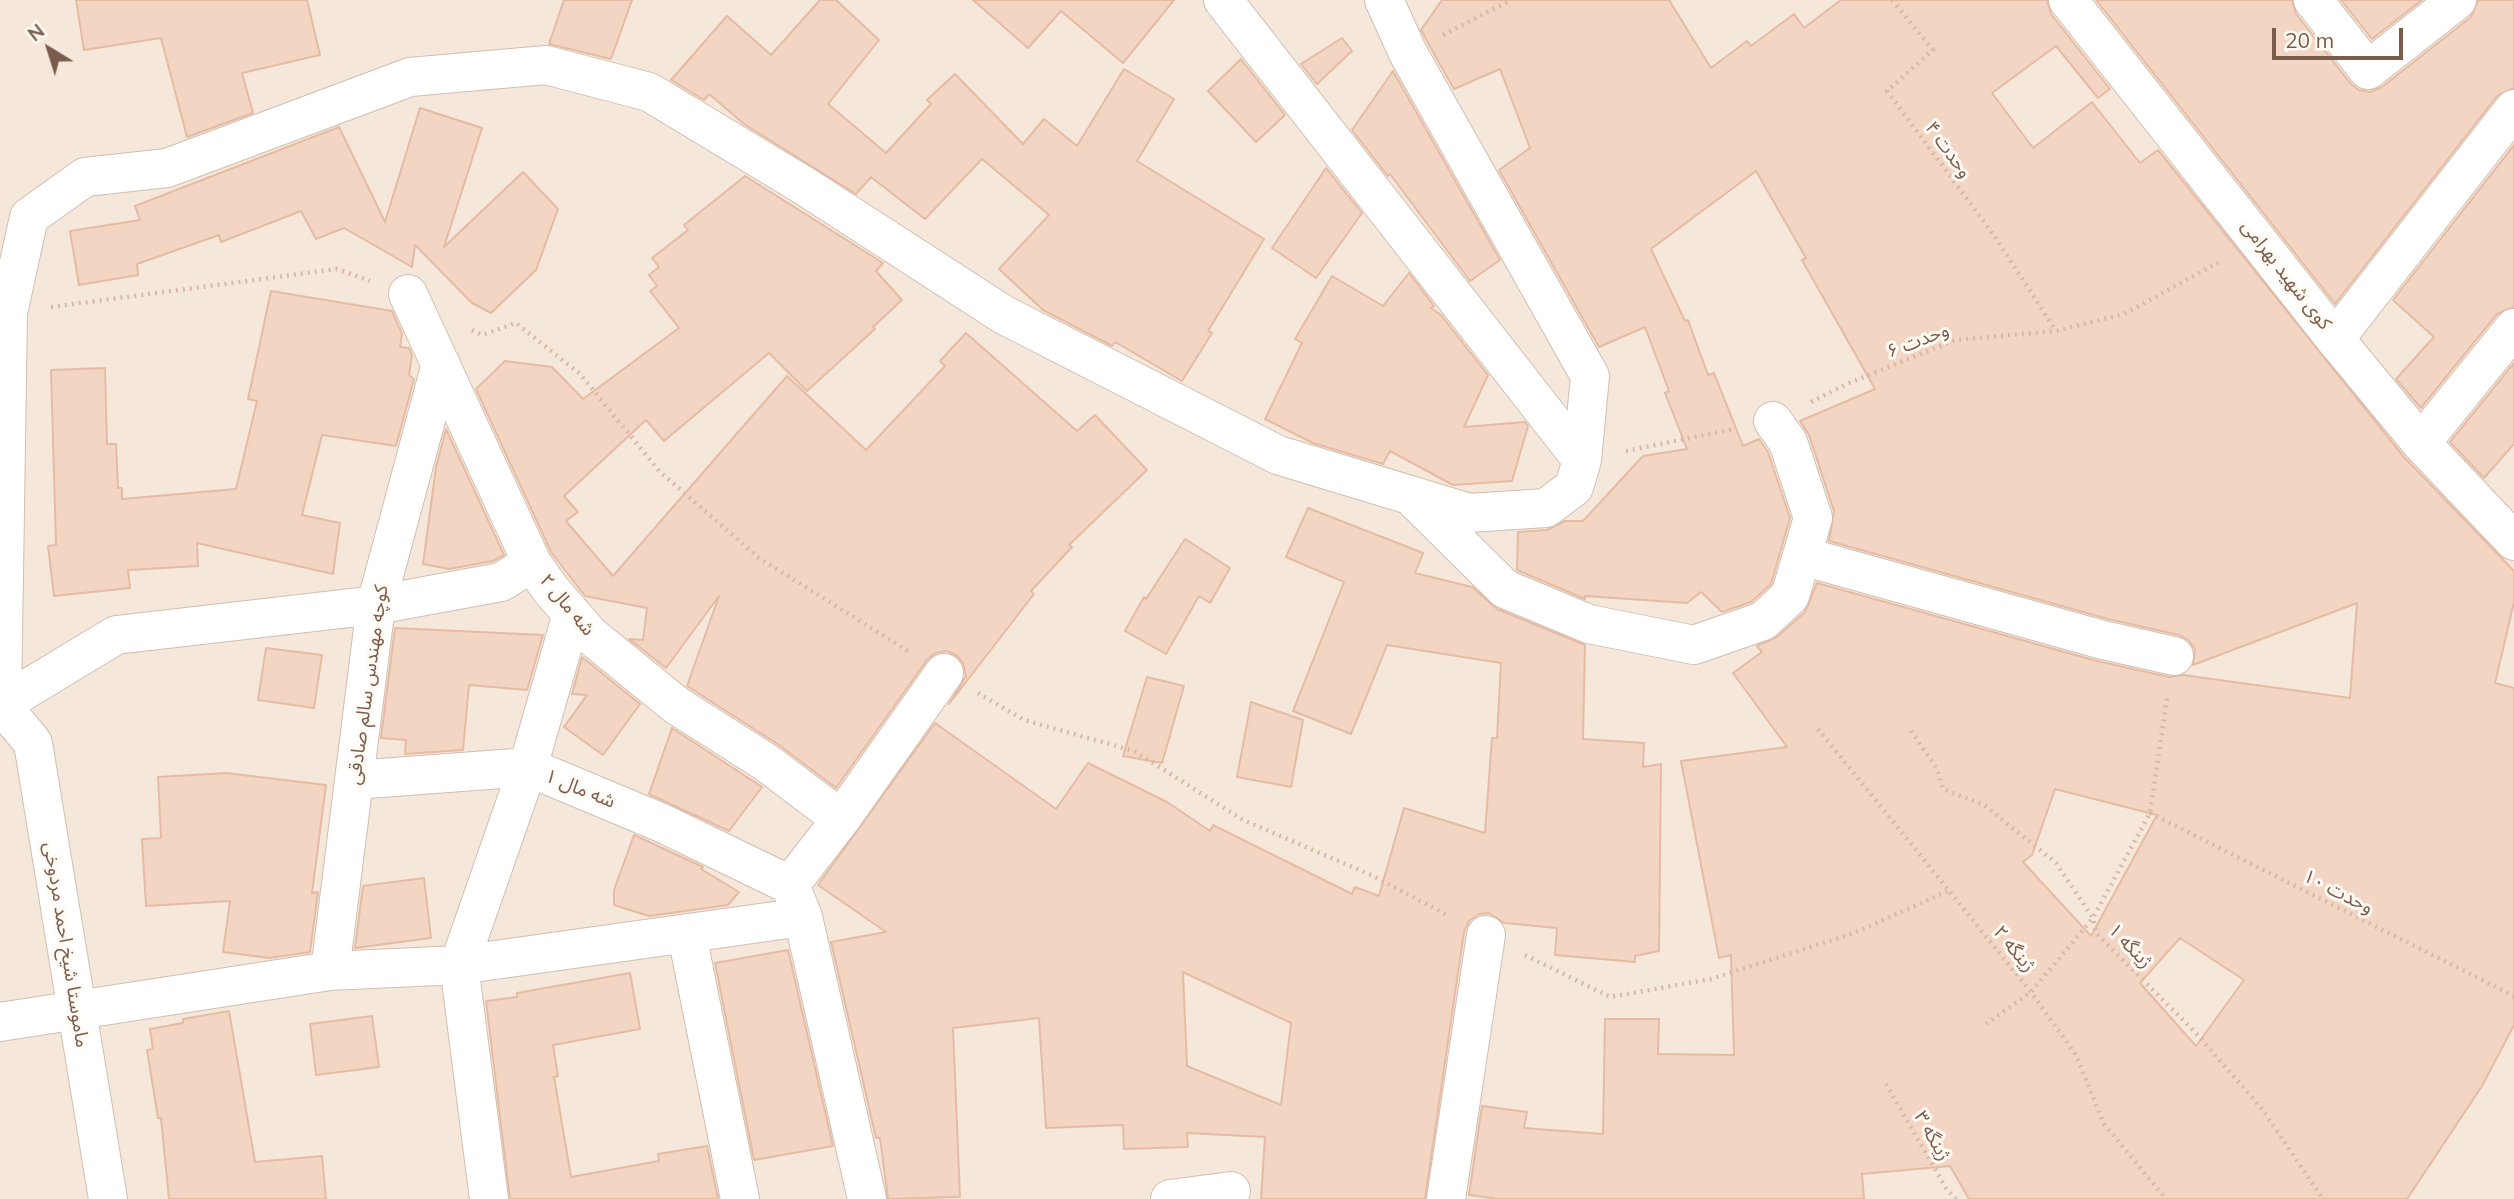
<!DOCTYPE html>
<meta charset="utf-8">
<style>
body{margin:0}
#map{position:relative;width:2514px;height:1199px;overflow:hidden;background:#fdf6ec;font-family:Mulish,sans-serif}
canvas{display:block}
.north{position:absolute;left:14px;top:14px;width:70px;height:70px;-webkit-text-stroke:5px #fffaf3;paint-order:stroke;rotate:322deg;font-size:19px;font-weight:700;line-height:28px;text-align:center;color:#7a5c4d}
.north::after{content:'';display:block;margin:auto;width:24px;height:32px;background:#7a5c4d;clip-path:polygon(50% 0,100% 100%,50% 72%,0 100%)}
.scale{position:absolute;left:2272px;top:28px;width:131px;height:32px;box-sizing:border-box;border:4px solid #7a5c4d;border-top:0;padding-left:9px;font-size:21px;line-height:24px;white-space:nowrap;color:#7a5c4d;-webkit-text-stroke:5px #fffaf3;paint-order:stroke}
</style>
<div id="map">
<canvas width="2514" height="1199"></canvas>
<div class="north">N</div>
<div class="scale">20 m</div>
</div>
<script>
const ctx = document.querySelector('canvas').getContext('2d');
ctx.lineJoin = 'round';
function fillPath(path, color) { ctx.fillStyle = color; ctx.fill(path, 'evenodd'); }
const shape = rows => new Path2D(rows.map(r => 'M' + r).join(''));
function strokePath(path, color, width, dash) { ctx.strokeStyle = color; ctx.lineWidth = width; ctx.lineCap = dash ? 'butt' : 'round'; ctx.setLineDash(dash || []); ctx.stroke(path); }
function drawText(font, color, halo, rows, align = 'center') {
  ctx.font = font + ' Mulish,"Noto Sans Arabic",sans-serif'; ctx.lineWidth = 6; ctx.setLineDash([]); ctx.textBaseline = 'middle'; ctx.strokeStyle = halo; ctx.fillStyle = color; for (const [text, x, y, turn = 0] of rows) {
    ctx.save(); ctx.translate(x, y); ctx.rotate((+turn || 0) * Math.PI / 180); ctx.textAlign = isNaN(turn) ? turn : align; if (halo) ctx.strokeText(text, 0, 0); ctx.fillText(text, 0, 0); ctx.restore();
  }
}
const residential = shape([
 [0,0,2514,0,2514,1199,0,1199]
]);
const building = shape([
 [76,0,307,0,320,55,242,73,253,113,187,137,161,38,84,50,76,0],
 [564,0,632,0,611,59,549,44,564,0],
 [820,0,836,0,879,40,828,104,886,153,931,104,927,100,955,74,1023,144,1044,119,1077,146,1124,69,1174,99,1137,161,1264,239,1208,331,1212,333,1182,381,1115,342,1112,346,1043,310,999,269,1049,215,982,159,925,219,871,177,856,194,744,124,709,94,704,100,671,80,727,16,771,55,820,0],
 [973,0,1174,0,1123,63,1061,11,1028,48,973,0],
 [1442,0,1669,0,1711,68,1747,41,1751,46,1794,14,1804,28,1841,0,2047,0,2051,14,2110,89,2098,98,2056,46,1992,93,2033,148,2092,102,2140,163,2158,150,2404,457,2514,571,2514,602,2495,683,2514,688,2514,1025,2482,1086,2407,1199,1969,1199,1950,1166,1862,1174,1864,1199,1499,1199,1469,1195,1482,1106,1527,1112,1524,1128,1603,1134,1605,1019,1659,1019,1658,1054,1734,1055,1731,955,1719,958,1681,761,1787,747,1733,673,1762,652,1757,646,1777,637,1805,612,1817,583,2097,661,2169,677,2183,675,2350,698,2357,603,2193,665,2195,649,2188,640,2179,635,2108,619,1829,541,1834,511,1809,435,1800,421,1875,389,1802,260,1806,258,1756,171,1651,249,1685,321,1688,320,1708,375,1714,373,1743,446,1759,439,1768,452,1790,518,1771,584,1751,602,1722,612,1701,592,1687,603,1585,596,1585,599,1517,570,1518,532,1547,530,1565,521,1583,521,1643,456,1687,449,1665,393,1669,391,1645,327,1599,347,1499,170,1530,148,1500,69,1454,89,1428,43,1421,30,1442,0],
 [2055,789,2157,815,2091,936,2023,862,2032,855,2055,789],
 [2180,938,2244,980,2196,1046,2140,983,2180,938],
 [2096,0,2292,0,2296,14,2351,84,2359,90,2370,92,2382,87,2471,17,2478,0,2514,0,2514,88,2497,96,2335,304,2096,0],
 [2341,0,2422,0,2372,39,2341,0],
 [1342,38,1352,51,1317,84,1301,64,1342,38],
 [1241,59,1285,115,1256,142,1208,91,1241,59],
 [1393,71,1500,260,1470,281,1390,174,1388,176,1352,130,1393,71],
 [420,108,482,128,444,247,523,172,558,209,536,270,491,313,472,303,415,245,412,267,344,228,316,239,301,211,221,242,219,235,137,264,138,275,79,285,70,231,140,220,135,206,339,127,385,222,420,108],
 [2514,145,2514,307,2497,314,2421,408,2396,379,2434,337,2393,300,2514,145],
 [1326,168,1362,213,1316,278,1272,248,1326,168],
 [745,176,883,263,876,271,902,300,873,327,875,329,807,391,769,353,664,441,646,420,564,496,578,512,566,521,613,576,787,376,866,450,945,366,940,361,966,333,1077,431,1095,415,1147,470,1069,545,1072,547,1031,591,1034,594,949,704,966,676,963,663,957,656,947,651,935,653,927,660,836,788,779,745,687,686,719,596,666,668,629,639,643,640,647,608,585,596,551,552,476,389,505,361,552,367,583,399,679,328,650,291,657,286,649,275,659,267,652,258,688,230,684,225,745,176],
 [1409,273,1434,306,1431,308,1441,315,1488,375,1464,427,1525,422,1528,426,1512,481,1453,485,1390,451,1383,464,1313,443,1265,419,1302,343,1295,339,1332,276,1383,306,1409,273],
 [271,291,392,311,402,334,400,347,409,348,412,355,409,375,414,379,396,446,322,435,302,515,340,523,333,574,197,543,198,566,128,570,130,588,54,596,48,546,56,545,51,370,105,368,107,444,116,444,118,488,122,488,122,499,236,489,257,401,248,399,271,291],
 [2514,363,2514,444,2484,478,2450,442,2514,363],
 [446,429,504,555,493,561,449,569,423,564,436,467,446,429],
 [1308,508,1423,553,1415,573,1472,587,1497,609,1585,645,1583,739,1644,743,1643,767,1661,764,1659,951,1635,956,1635,962,1555,955,1557,928,1504,923,1489,913,1479,914,1469,921,1464,932,1425,1199,1261,1199,1265,1137,1187,1133,1188,1147,1124,1149,1123,1125,1046,1128,1039,1018,953,1028,960,1197,888,1199,880,1138,876,1138,831,942,886,932,818,885,935,723,1056,809,1088,763,1167,802,1210,831,1213,825,1352,894,1355,887,1379,896,1404,808,1485,833,1492,738,1497,738,1501,663,1387,645,1351,734,1293,711,1344,582,1286,557,1308,508],
 [1183,972,1291,1023,1281,1105,1187,1066,1183,972],
 [1185,539,1230,568,1210,603,1199,596,1166,654,1125,631,1144,597,1146,599,1185,539],
 [395,628,543,635,527,690,469,685,463,750,405,754,406,740,381,738,395,628],
 [266,648,322,655,314,708,258,700,266,648],
 [582,657,640,704,603,755,564,727,587,695,572,694,582,657],
 [1147,677,1184,686,1162,763,1123,756,1147,677],
 [1251,702,1303,720,1291,787,1237,777,1251,702],
 [672,728,762,787,729,831,649,794,672,728],
 [226,773,326,785,312,893,318,892,310,952,269,958,223,952,230,901,146,906,142,839,161,838,158,777,226,773],
 [634,835,703,867,701,869,739,892,728,905,649,916,614,905,614,890,634,835],
 [424,878,431,938,355,948,363,886,424,878],
 [788,950,833,1146,754,1160,715,963,788,950],
 [630,973,640,1029,553,1045,558,1076,554,1077,571,1177,659,1161,658,1154,707,1146,718,1199,510,1199,486,1001,517,997,517,993,630,973],
 [229,1011,255,1162,322,1156,326,1199,169,1199,161,1118,158,1118,147,1050,153,1049,150,1029,183,1023,183,1019,229,1011],
 [372,1016,379,1067,316,1075,310,1024,372,1016]
]);
const path = shape([
 [1892,0,1933,50,1887,91,1993,234,2056,331],
 [1443,35,1511,0],
 [51,307,337,269,370,281],
 [472,330,482,335,516,323,580,374,660,472,759,558,908,651],
 [1811,402,1849,383,1955,340,2056,331,2124,314,2221,261],
 [1626,451,1734,429],
 [978,693,1024,720,1134,751,1243,820,1371,875,1449,916],
 [1818,729,2031,992,2076,1055,2104,1124,2166,1199],
 [1911,731,1937,769,1943,789,1984,805,2056,863,2093,918,2096,933,2196,1033,2262,1109,2323,1199],
 [2150,813,2514,996],
 [1525,955,1610,997,1711,979,1854,933,1948,891],
 [1986,1024,2031,992,2093,918,2150,813,2167,698],
 [1886,1084,1946,1188,1956,1199]
]);
const minor = shape([
 [1384,0,1408,53,1590,376,1582,460],
 [2068,0,2335,339,2421,443,2514,541],
 [2313,0,2368,70,2457,0],
 [408,294,532,563,551,590,590,635,676,705,767,763,841,819],
 [2335,339,2514,109],
 [2421,443,2514,328],
 [1413,498,1505,589,1589,624,1694,645,1763,621,1790,596,1813,518,1788,442,1773,421],
 [1802,556,2103,640,2174,656],
 [2,704,8,313,29,217,85,177,167,168,410,77,546,65,649,92,803,185,1004,315,1278,455,1469,513,1546,508,1574,487,1582,460,1223,0],
 [2,704,116,635,376,605,501,582,532,563],
 [354,780,528,767,662,823,790,885],
 [687,935,740,1199],
 [330,971,376,605,441,364],
 [0,1022,330,971,459,965,803,917],
 [489,1199,459,965,528,767,572,614],
 [867,1199,803,917,790,885,841,819,944,673],
 [1170,1199,1231,1191],
 [1446,1199,1486,935]
]);
const tertiary = shape([
 [0,703,33,743,108,1199]
]);
const streetNames = [
 ["وحدت ۴",1948,150,54],
 ["کوی شهید بهرامی",2286,275,52],
 ["وحدت ۶",1918,341,-21],
 ["شه مال ۲",567,605,50],
 ["کوچه مهندس سالم صادقی",368,685,-82],
 ["شه مال ۱",580,789,22],
 ["وحدت ۱۰",2338,892,27],
 ["ماموستا شیخ احمد مردوخی",66,945,81],
 ["ژینگه ۱",2130,946,46],
 ["ژینگه ۲",2014,949,50],
 ["ژینگه ۳",1932,1136,60]
];
fillPath(residential, '#f5e8da');
fillPath(building, '#f3d5c3');
strokePath(building, '#e6bba3', 2);
strokePath(minor, '#d1beb0', 40);
strokePath(tertiary, '#d1beb0', 40);
strokePath(path, '#d9b8a5', 4.5, [2, 5]);
strokePath(minor, '#fff', 38);
strokePath(tertiary, '#fff', 38);
drawText('19px', '#7a5c4d', '#fffaf3', streetNames);
</script>
